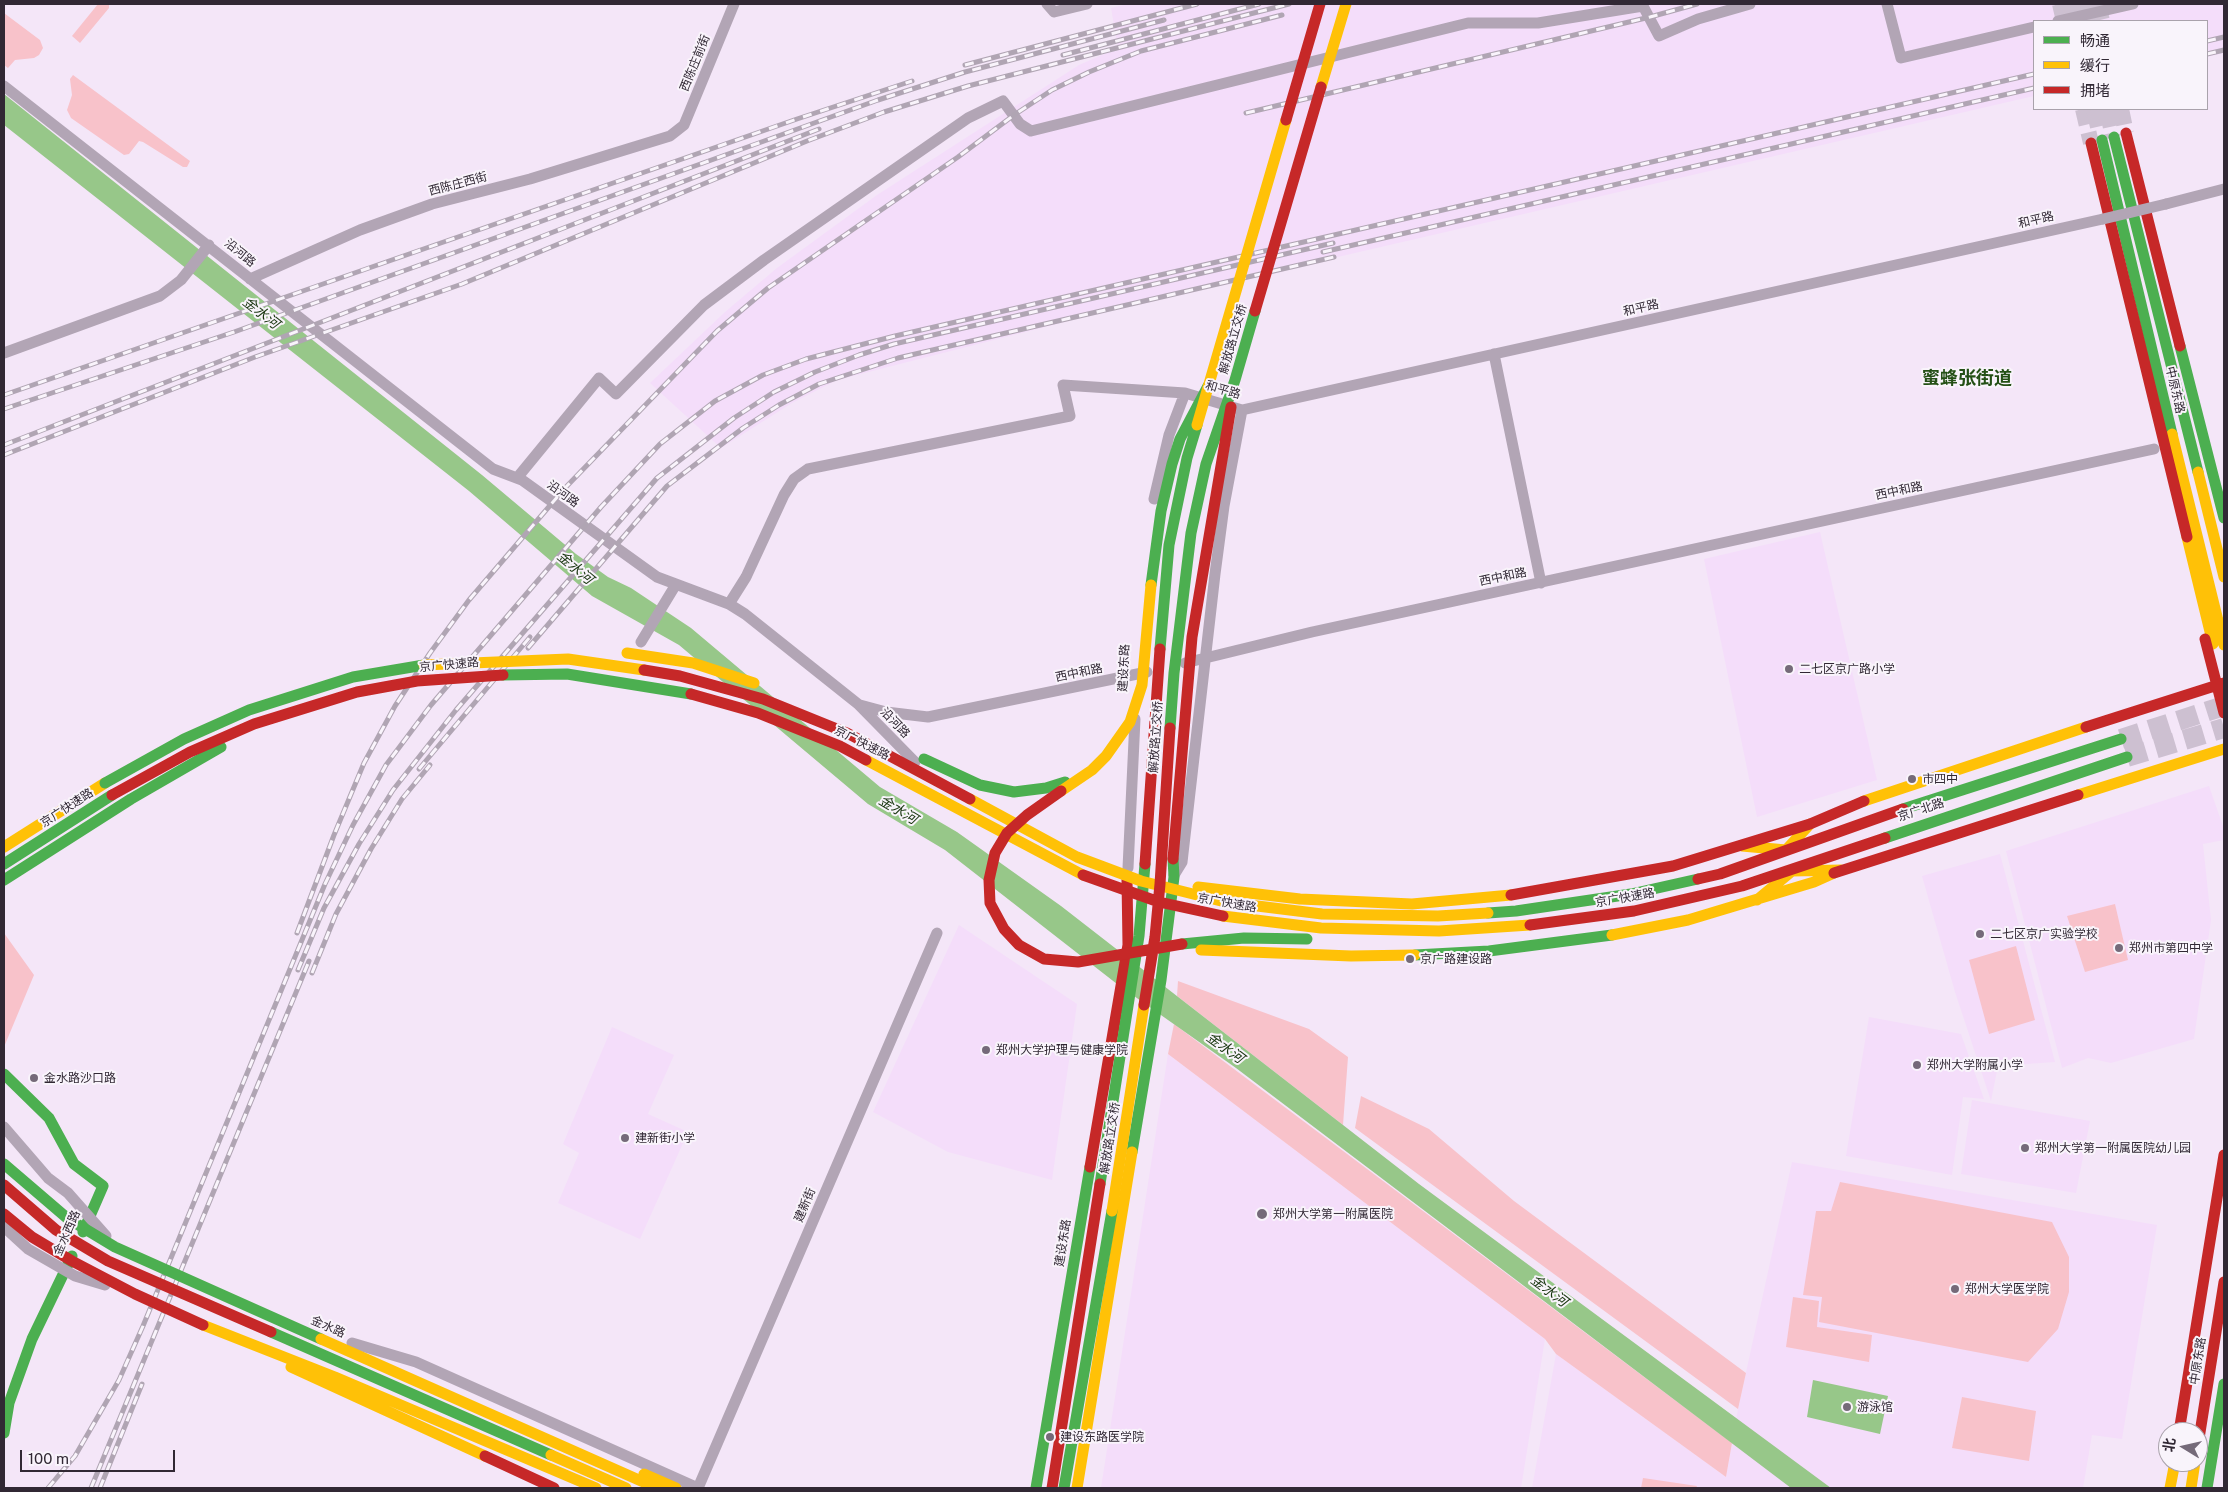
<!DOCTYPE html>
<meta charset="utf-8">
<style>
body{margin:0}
#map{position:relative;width:2228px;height:1492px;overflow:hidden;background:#f4e6f8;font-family:"Public Sans","Noto Sans SC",sans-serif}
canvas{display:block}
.frame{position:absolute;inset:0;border:5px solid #312834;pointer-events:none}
.legend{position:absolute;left:2033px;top:20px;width:175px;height:90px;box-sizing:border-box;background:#f9f4fb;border:1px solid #a9a2ab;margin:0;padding:6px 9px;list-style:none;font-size:15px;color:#312834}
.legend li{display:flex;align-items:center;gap:10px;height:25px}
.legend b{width:25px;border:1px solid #a9a2ab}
.north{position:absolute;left:2158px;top:1422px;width:50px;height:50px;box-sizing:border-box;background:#f9f4fb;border:1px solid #a9a2ab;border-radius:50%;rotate:279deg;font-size:14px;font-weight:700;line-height:20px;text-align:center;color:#312834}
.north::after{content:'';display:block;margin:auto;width:18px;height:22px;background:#756a79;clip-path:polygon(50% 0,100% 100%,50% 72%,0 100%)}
.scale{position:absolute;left:20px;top:1450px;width:155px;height:22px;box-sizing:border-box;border:2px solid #312834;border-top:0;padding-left:6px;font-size:15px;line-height:18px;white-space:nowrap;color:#312834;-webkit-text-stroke:4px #f9f4fb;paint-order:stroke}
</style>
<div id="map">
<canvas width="2228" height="1492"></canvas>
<div class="frame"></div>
<ul class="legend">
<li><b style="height:6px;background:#4caf50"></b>畅通</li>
<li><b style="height:6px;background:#ffc107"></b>缓行</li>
<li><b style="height:6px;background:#c62828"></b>拥堵</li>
</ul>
<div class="north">北</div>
<div class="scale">100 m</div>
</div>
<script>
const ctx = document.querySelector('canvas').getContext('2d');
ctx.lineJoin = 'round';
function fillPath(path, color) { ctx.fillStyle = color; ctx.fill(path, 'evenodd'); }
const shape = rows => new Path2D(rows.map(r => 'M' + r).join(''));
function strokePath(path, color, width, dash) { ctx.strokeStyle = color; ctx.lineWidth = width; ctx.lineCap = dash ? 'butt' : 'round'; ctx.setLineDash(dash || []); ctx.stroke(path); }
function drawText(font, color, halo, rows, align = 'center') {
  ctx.font = font + ' "Public Sans","Noto Sans SC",sans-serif'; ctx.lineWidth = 4; ctx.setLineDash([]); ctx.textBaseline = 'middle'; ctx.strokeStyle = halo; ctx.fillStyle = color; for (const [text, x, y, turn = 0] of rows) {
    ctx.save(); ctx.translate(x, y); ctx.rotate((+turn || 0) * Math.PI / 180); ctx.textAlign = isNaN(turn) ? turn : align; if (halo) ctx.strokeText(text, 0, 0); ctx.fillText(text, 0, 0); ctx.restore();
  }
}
const built = shape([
 [1127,4,2224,4,2224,53,2207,57,2207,21,2034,21,2034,96,1143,302,837,380,792,403,721,448,650,383,725,312,777,268,877,195,1079,65,1118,48,1111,8],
 [1820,532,1877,780,1757,817,1704,559],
 [2209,786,2224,829,2224,840,2203,844,2211,920,2194,1039,2111,1063,2088,1058,2062,1068,2006,851],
 [2000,854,2055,1062,1998,1066,1991,1101,1955,992,1922,876],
 [959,925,1077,1004,1052,1180,948,1152,873,1112],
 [1869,1017,1961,1034,1984,1099,1963,1097,1952,1175,1846,1156],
 [612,1027,674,1055,648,1114,688,1132,640,1239,558,1203,579,1153,563,1144],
 [1168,1054,1545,1339,1521,1488,1101,1488],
 [1972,1100,2090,1121,2076,1193,1961,1174],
 [1792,1162,2157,1225,2122,1439,2092,1435,2083,1488,1532,1488,1556,1354,1726,1477,1738,1409]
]);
const green = shape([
 [98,4,109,4,109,8,80,43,72,36],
 [4,13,40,40,43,48,39,55,34,58,15,60,8,68,4,65],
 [73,75,190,161,187,167,183,167,143,142,139,141,129,154,124,155,71,118,67,110,72,95,70,79],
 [2115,904,2128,960,2085,972,2067,916],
 [4,933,34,975,4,1047],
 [2016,946,2035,1020,1989,1034,1969,960],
 [1178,981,1309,1029,1348,1057,1343,1125,1177,996],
 [1174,1024,1732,1443,1726,1477,1556,1354,1545,1339,1168,1054],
 [1361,1096,1429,1129,1514,1201,1746,1373,1738,1409,1355,1128],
 [1840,1182,2052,1222,2069,1257,2069,1292,2058,1329,2028,1362,1819,1322,1822,1297,1803,1295,1816,1211,1831,1211],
 [1793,1297,1819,1301,1817,1327,1872,1335,1869,1362,1786,1347],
 [1962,1397,2036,1411,2029,1461,1952,1448],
 [1643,1478,1697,1486,1696,1488,1641,1488]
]);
const water = shape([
 [4,94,482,475,576,554,608,577,631,588,691,628,880,787,957,832,1061,906,1419,1184,1831,1488,1791,1488,1236,1068,1117,984,945,850,868,804,679,645,592,596,469,491,4,125],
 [1813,1380,1888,1396,1880,1434,1807,1417]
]);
const secondaryTunnel = shape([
 [2060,4,2064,21],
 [2098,4,2102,21],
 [2083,109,2091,143],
 [2121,109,2126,133]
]);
const primaryTunnel = shape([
 [2072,4,2076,21],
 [2085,4,2089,21],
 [2095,109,2102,140],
 [2108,109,2114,137]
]);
const highwayTunnel = shape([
 [2121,739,2224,706],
 [2127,757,2224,728]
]);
const street = shape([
 [1047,4,1054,12,1087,4],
 [1887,4,1901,58,2034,27],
 [2058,21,2133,4],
 [4,86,493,469,522,480,657,577,729,604,745,614,858,704,915,762],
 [2166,204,2224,189],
 [250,279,360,230,432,204,530,179,670,136,684,125,734,4],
 [4,353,160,296,181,280,209,245],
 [1494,354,1541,583],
 [517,478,599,378,616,394,704,305,764,260,968,118,1003,101,1020,124,1031,131,1468,23,1538,23,1643,6,1659,36,1698,19,1750,4],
 [1154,499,1169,435,1185,393],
 [729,604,746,577,784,495,794,479,808,469,1070,416,1063,385,1185,393,1242,410,2103,219],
 [641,642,675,586],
 [1185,663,1312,632,2154,449],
 [860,705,886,712,928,717,1147,672],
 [1128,868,1135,719],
 [1174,875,1182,862,1215,574,1224,506,1242,410],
 [352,1343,416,1362,698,1488],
 [698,1488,937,933]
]);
const fast = shape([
 [2114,137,2198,472],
 [2102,140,2172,434],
 [2180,346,2224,518],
 [1903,809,2121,739],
 [1885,838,2127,757],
 [4,864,112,795],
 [4,880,131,799,221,747],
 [1488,913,1516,911,1631,894,1698,879],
 [1182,944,1244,938,1307,939],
 [1415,955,1489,951,1612,935],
 [4,1074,49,1118,74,1164,103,1186,83,1232],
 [1132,1152,1161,980,1174,877,1173,859],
 [4,1433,9,1403,32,1339,72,1256],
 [1036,1488,1090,1167],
 [2207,1488,2224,1384]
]);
const slow = shape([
 [2172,434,2224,645],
 [2198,472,2224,577],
 [2187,537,2213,644],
 [2078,795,2224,749],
 [1864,801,2086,727],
 [1742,846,1786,850,1810,824],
 [4,847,105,783],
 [1198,887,1300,899,1412,904,1511,895],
 [1757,900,1792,871,1841,870],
 [1225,902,1322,914,1438,916,1488,913],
 [1223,916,1321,928,1439,931,1530,925],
 [1612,935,1688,920,1814,882,1834,873],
 [1201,950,1351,956,1415,955],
 [203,1325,335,1377,596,1488],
 [291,1367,485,1456],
 [644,1474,676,1488],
 [1077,1488,1132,1152],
 [2170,1488,2175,1462],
 [2191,1488,2195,1462]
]);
const jam = shape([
 [2126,133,2180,346],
 [2091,143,2187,537],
 [2205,639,2224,713],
 [2086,727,2224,683],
 [1834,873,2078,795],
 [1698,879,1720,874,1903,809],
 [1511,895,1673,866,1810,824,1864,801],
 [1530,925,1634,911,1742,886,1885,838],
 [1090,1167,1128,945,1127,880],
 [2179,1432,2224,1155],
 [2198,1445,2224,1282],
 [485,1456,554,1488]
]);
const rail = shape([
 [2207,41,2224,37],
 [2207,54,2224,50],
 [1063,55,1259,4],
 [965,65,1197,4],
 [1246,113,1650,17,1697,4],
 [1323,252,2034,88],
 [4,395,797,119,912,81],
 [4,409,234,332,878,100,965,72,1164,20],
 [4,445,819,129],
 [4,455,255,357,462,284,807,141,884,112,968,86,1289,4],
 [528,648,667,486,743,428,779,405,819,384,898,358,1334,257],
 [419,769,530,637],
 [297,933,334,835,364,763,395,706,430,653,469,600,565,488,717,331,768,288,958,157,1014,115,1052,90,1089,72,1141,51,1282,15],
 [298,970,324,908,359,844,393,790,456,710,657,478,734,418,774,392,815,372,859,355,894,344,1333,243],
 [312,973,336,914,371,849,402,799,430,765],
 [48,1488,75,1456,119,1380,143,1326,325,884,353,825,386,765,431,705,601,507,660,444,715,401,763,375,806,359,895,336,2034,74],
 [91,1488,309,961],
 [100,1488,142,1384]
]);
const streetBridge = shape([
 [2103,219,2166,204],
 [4,1127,48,1178,68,1193,106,1236],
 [4,1227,28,1249,75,1276,105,1285]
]);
const fastBridge = shape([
 [1151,585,1161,511,1172,464,1180,439,1208,386],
 [1160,649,1169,545,1187,458,1197,425],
 [503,675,567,674,691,694],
 [1170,728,1174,673,1191,533,1206,464,1235,380,1255,311],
 [924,759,980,785,1014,792,1046,788,1065,782],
 [105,783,184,739,249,710,353,677,424,665],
 [4,1164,67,1218,115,1247,321,1339],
 [1100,1184,1139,936,1145,864],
 [271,1332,551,1455],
 [1064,1488,1112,1211]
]);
const slowBridge = shape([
 [1321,87,1346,4],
 [1197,425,1286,120],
 [627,653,693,663,754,683],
 [424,665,568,659,644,670],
 [866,760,1083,875],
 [1061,791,1092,770,1106,756,1130,722,1142,685,1151,585],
 [970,799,1077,857,1141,881,1225,902],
 [1112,1211,1144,1005],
 [321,1339,657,1488],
 [551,1455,626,1488]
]);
const jamBridge = shape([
 [1286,120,1320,4],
 [1255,311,1321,87],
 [644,670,680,676,763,699,847,733,970,799],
 [691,694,758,713,840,746,866,760],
 [1061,791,1027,815,1007,833,995,853,989,880,990,903,1004,929,1019,945,1044,959,1078,962,1182,944],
 [112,795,190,752,254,724,357,692,417,681,503,675],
 [1173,859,1192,637,1231,407],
 [1145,864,1160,649],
 [1083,875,1159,902,1223,916],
 [1144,1005,1155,937,1160,884,1170,728],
 [4,1185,56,1230,108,1261,271,1332],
 [4,1214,32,1237,72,1261,135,1294,203,1325],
 [1052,1488,1100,1184]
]);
const markers = [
 [1789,669,5,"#756a79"],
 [1912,779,5,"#756a79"],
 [1980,934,5,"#756a79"],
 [2119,948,5,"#756a79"],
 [1410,959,5,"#756a79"],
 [986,1050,5,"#756a79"],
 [1917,1065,5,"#756a79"],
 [34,1078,5,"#756a79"],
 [625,1138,5,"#756a79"],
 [2025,1148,5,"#756a79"],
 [1262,1214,6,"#756a79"],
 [1955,1289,5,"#756a79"],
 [1847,1407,5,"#756a79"],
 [1050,1437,5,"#756a79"]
];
const streetNames = [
 ["西陈庄前街",695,63,-68],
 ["西陈庄西街",458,184,-15],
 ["和平路",2036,220,-13],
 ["沿河路",240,253,39],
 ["和平路",1641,308,-13],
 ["解放路立交桥",1233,339,-74],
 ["和平路",1223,390,16],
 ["中原东路",2175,390,77],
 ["西中和路",1899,491,-12],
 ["沿河路",563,494,36],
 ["西中和路",1503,577,-12],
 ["京广快速路",449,665,-5],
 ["建设东路",1124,668,-87],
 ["西中和路",1079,673,-12],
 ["沿河路",895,723,46],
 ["解放路立交桥",1156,737,-86],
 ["京广快速路",862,743,27],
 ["京广快速路",67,808,-33],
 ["京广北路",1921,810,-18],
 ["京广快速路",1625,898,-10],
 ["京广快速路",1227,903,10],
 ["解放路立交桥",1110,1138,-81],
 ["建新街",805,1205,-67],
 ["金水西路",67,1233,-66],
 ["建设东路",1063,1243,-81],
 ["金水路",328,1327,24],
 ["中原东路",2198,1361,-81]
];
const poiNames = [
 ["二七区京广路小学",1799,669],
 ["市四中",1922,779],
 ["二七区京广实验学校",1990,934],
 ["郑州市第四中学",2129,948],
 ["京广路建设路",1420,959],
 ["郑州大学护理与健康学院",996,1050],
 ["郑州大学附属小学",1927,1065],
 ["金水路沙口路",44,1078],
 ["建新街小学",635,1138],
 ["郑州大学第一附属医院幼儿园",2035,1148],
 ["郑州大学第一附属医院",1273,1214],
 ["郑州大学医学院",1965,1289],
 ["游泳馆",1857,1407],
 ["建设东路医学院",1060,1437]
];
const waterNames = [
 ["金水河",261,313,38],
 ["金水河",575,568,40],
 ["金水河",898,810,31],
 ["金水河",1225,1048,36],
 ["金水河",1549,1291,37]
];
const districtNames = [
 ["蜜蜂张街道",1967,378]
];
fillPath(built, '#f4ddfa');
fillPath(green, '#f8c2ca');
fillPath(water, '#97c789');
strokePath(secondaryTunnel, '#cdc0d1', 16, [16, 8]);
strokePath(primaryTunnel, '#cdc0d1', 18, [18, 9]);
strokePath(highwayTunnel, '#cdc0d1', 20, [20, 10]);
strokePath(street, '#b2a5b5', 11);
strokePath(fast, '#4caf50', 11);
strokePath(slow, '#ffc107', 11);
strokePath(jam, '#c62828', 11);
strokePath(rail, '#b0a5b3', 5);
strokePath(rail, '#f9f4fb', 3, [9]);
strokePath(streetBridge, '#b2a5b5', 11);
strokePath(fastBridge, '#4caf50', 11);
strokePath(slowBridge, '#ffc107', 11);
strokePath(jamBridge, '#c62828', 11);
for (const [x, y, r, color] of markers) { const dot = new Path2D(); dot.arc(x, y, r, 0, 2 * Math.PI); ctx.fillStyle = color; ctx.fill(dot); strokePath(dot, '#f9f4fb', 2); }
drawText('12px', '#312834', '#f9f4fb', streetNames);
drawText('12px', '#312834', '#f9f4fb', poiNames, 'left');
drawText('italic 14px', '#16340d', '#f9f4fb', waterNames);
drawText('bold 18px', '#245016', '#f9f4fb', districtNames);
</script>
